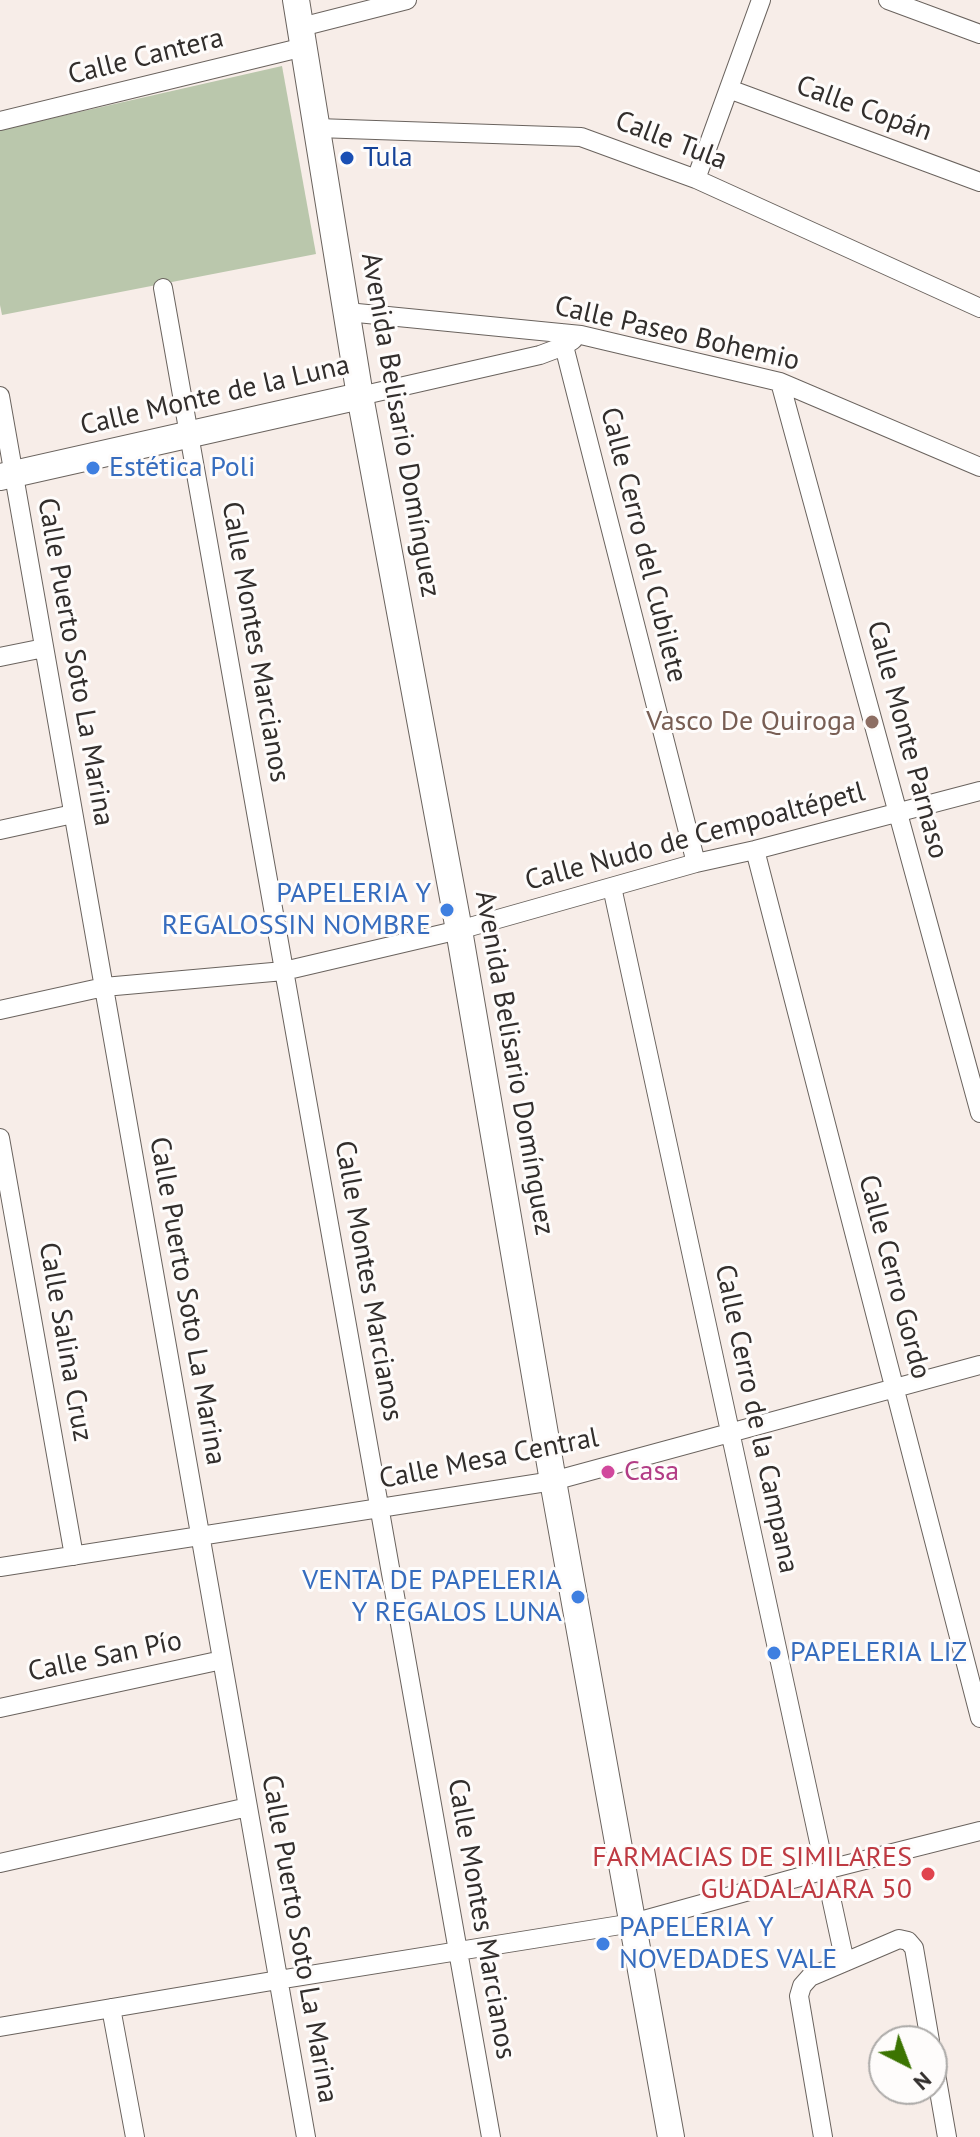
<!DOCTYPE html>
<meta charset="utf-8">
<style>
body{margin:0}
#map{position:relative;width:980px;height:2137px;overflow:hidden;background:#f7ede8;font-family:"PT Sans",sans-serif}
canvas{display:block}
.north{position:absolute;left:868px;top:2025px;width:80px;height:80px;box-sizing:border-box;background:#fefcfb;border:2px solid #acaaa8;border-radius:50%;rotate:138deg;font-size:22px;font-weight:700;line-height:32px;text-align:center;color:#322e2c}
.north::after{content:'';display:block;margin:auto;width:28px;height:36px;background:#3c7402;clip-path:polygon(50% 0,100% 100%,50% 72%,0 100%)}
</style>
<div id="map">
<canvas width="980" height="2137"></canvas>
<div class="north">N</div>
</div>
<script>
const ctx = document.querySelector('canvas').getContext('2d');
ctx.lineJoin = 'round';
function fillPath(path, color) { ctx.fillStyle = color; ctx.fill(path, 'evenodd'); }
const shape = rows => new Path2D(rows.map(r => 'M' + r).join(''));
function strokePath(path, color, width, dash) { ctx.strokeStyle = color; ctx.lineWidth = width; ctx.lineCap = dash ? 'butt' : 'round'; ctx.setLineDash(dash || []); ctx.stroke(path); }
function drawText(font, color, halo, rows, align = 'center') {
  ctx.font = font + ' "PT Sans",sans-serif'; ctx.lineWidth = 6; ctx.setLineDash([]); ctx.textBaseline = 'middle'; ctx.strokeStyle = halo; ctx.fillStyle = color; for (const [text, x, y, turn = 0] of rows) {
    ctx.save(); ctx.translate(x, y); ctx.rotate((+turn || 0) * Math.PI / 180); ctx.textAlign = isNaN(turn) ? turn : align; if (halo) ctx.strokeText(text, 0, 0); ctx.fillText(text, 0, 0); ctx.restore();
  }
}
const green = shape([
 [282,66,316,254,2,315,0,305,0,130]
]);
const street = shape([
 [888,0,980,34],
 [301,27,407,0],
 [729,89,980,182],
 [0,121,304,47],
 [317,128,581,137,696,179,980,308],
 [696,179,761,0],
 [163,288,491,2137],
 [347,312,581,335,780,382,980,467],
 [562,333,564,346,696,863],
 [780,382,980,1113],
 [0,396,306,2137],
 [360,396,540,355,564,346,573,340],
 [0,657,44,648],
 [0,830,73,814],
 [755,850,980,1718],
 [612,887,845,1962],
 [0,1010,104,987,284,971,459,930,696,863,755,850,980,791],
 [0,1138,74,1556],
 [0,1567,553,1481,980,1365],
 [0,1708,222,1660],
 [0,1863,248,1807],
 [111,2008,135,2137],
 [0,2027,278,1980,633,1923,825,1870,980,1831],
 [932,2051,947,2137],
 [823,2137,799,1996,802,1986,810,1977,899,1939,908,1941,914,1948,930,2041]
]);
const secondary = shape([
 [296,0,360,396,459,930,553,1481,671,2137],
 [0,477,360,396]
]);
const markers = [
 [347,158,8,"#1a4fb4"],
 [93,468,8,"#3f7fe0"],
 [872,722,8,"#8d6e63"],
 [447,910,8,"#3f7fe0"],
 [608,1472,8,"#d1479c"],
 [578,1597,8,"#3f7fe0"],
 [774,1653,8,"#3f7fe0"],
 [928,1874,8,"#e0444e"],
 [603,1944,8,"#3f7fe0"]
];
const streetNames = [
 ["Calle Cantera",146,57,-14],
 ["Calle Copán",864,109,20],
 ["Calle Tula",671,141,21],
 ["Calle Paseo Bohemio",677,334,13],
 ["Calle Monte de la Luna",215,396,-13],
 ["Avenida Belisario Domínguez",400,425,80],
 ["Calle Cerro del Cubilete",643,545,76],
 ["Calle Montes Marcianos",255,642,80],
 ["Calle Puerto Soto La Marina",75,662,80],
 ["Calle Monte Parnaso",907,740,75],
 ["Calle Nudo de Cempoaltépetl",695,837,-15],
 ["Avenida Belisario Domínguez",514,1063,80],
 ["Calle Cerro Gordo",894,1277,75],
 ["Calle Montes Marcianos",368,1281,80],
 ["Calle Puerto Soto La Marina",187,1301,80],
 ["Calle Salina Cruz",65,1342,80],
 ["Calle Cerro de la Campana",756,1419,78],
 ["Calle Mesa Central",489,1459,-11],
 ["Calle San Pío",105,1657,-12],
 ["Calle Montes Marcianos",481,1919,80],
 ["Calle Puerto Soto La Marina",299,1939,80]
];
const transitNames = [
 ["Tula",363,158]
];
const shopNames = [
 ["Estética Poli",109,468],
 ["PAPELERIA Y",431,894,"right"],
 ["REGALOSSIN NOMBRE",431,926,"right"],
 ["VENTA DE PAPELERIA",562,1581,"right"],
 ["Y REGALOS LUNA",562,1613,"right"],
 ["PAPELERIA LIZ",790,1653],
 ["PAPELERIA Y",619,1928],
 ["NOVEDADES VALE",619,1960]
];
const educationNames = [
 ["Vasco De Quiroga",856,722]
];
const hotelNames = [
 ["Casa",624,1472]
];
const healthNames = [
 ["FARMACIAS DE SIMILARES",912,1858],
 ["GUADALAJARA 50",912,1890]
];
fillPath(green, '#bac7ac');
strokePath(street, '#6a635e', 20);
strokePath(secondary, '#6a635e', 28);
strokePath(street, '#fff', 18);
strokePath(secondary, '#fff', 26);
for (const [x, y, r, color] of markers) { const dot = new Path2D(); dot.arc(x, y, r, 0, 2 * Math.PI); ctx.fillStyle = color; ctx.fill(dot); strokePath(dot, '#fefcfb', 3); }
drawText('28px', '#322e2c', '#fefcfb', streetNames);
drawText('28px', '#164399', '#fefcfb', transitNames, 'left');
drawText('28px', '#366cbe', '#fefcfb', shopNames, 'left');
drawText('28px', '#785e54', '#fefcfb', educationNames, 'right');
drawText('28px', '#b23c85', '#fefcfb', hotelNames, 'left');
drawText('28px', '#be3a42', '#fefcfb', healthNames, 'right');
</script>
